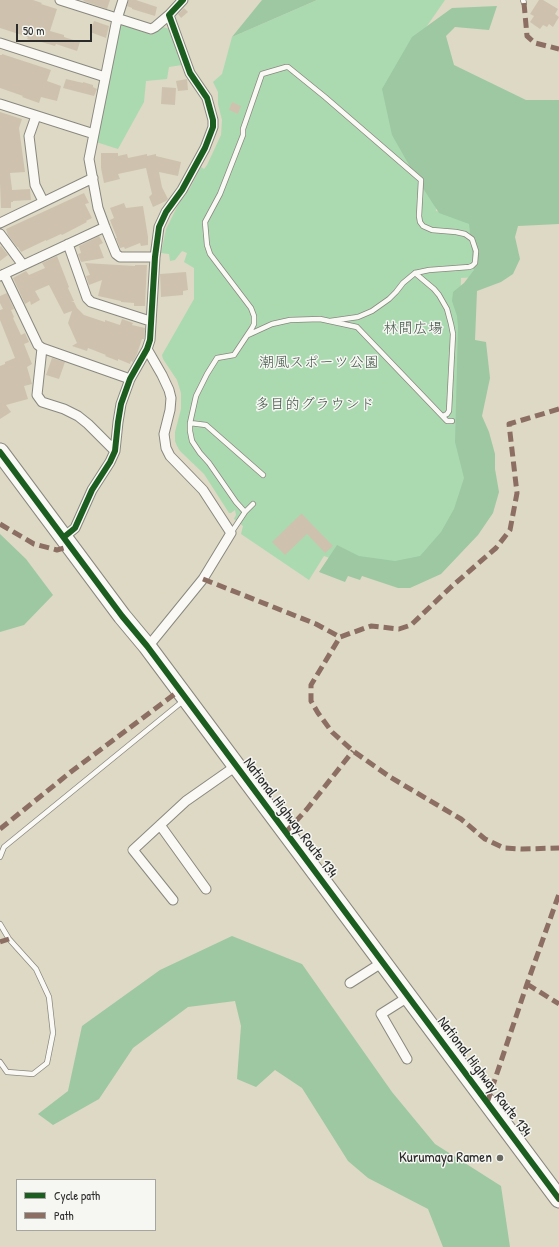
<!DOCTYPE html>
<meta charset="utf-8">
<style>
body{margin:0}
#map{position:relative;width:559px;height:1247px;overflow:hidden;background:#ddd9c5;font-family:"Patrick Hand",sans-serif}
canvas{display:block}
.legend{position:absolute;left:16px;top:1179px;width:140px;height:52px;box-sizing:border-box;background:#f6f6f2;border:1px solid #a5a5a2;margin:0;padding:5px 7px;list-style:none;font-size:12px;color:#2b2b2b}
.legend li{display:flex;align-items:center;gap:8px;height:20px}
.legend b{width:20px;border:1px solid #a5a5a2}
.scale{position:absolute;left:16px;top:24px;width:76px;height:18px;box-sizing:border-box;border:2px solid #2b2b2b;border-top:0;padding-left:5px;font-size:12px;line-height:14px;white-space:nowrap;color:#2b2b2b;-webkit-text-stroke:3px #f6f6f2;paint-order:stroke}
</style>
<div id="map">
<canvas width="559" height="1247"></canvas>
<ul class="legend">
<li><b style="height:5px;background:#1b5e20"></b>Cycle path</li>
<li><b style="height:5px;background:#8d6e63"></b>Path</li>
</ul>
<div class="scale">50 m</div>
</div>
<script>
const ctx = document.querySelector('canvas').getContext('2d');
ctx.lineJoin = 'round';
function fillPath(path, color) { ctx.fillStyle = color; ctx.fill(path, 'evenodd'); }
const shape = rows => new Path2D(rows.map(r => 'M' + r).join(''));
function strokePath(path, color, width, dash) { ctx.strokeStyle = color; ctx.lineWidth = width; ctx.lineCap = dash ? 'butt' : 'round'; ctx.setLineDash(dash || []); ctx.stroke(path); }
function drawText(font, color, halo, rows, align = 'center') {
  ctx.font = font + ' "Patrick Hand","Klee One",sans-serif'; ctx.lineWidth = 3; ctx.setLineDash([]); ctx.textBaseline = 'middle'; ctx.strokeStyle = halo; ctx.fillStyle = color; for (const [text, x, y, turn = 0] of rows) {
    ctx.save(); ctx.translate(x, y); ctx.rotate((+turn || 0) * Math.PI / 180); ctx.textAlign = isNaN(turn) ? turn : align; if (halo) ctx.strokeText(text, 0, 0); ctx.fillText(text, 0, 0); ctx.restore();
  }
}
const green = shape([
 [317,0,445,0,409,52,434,162,436,211,493,220,492,276,461,278,458,420,464,438,467,514,417,563,361,569,324,556,309,580,241,534,243,526,234,519,236,515,235,510,231,513,229,513,204,474,180,451,177,446,175,441,175,432,181,409,181,393,177,380,163,359,162,355,194,299,194,268,184,262,187,253,182,251,175,260,170,261,169,254,161,253,166,229,178,205,190,188,201,167,204,169,207,165,221,135,222,120,218,104,218,92,213,82,222,74,232,37],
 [120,24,152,35,163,27,170,29,182,65,169,67,167,79,146,81,144,102,118,149,96,142]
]);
const forest = shape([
 [262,0,317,0,232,37],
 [497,6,489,30,455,27,446,36,454,65,526,100,559,100,559,224,518,226,515,237,520,259,513,274,501,282,477,291,475,340,486,342,490,378,482,416,489,432,495,454,495,469,499,492,493,513,478,535,441,574,410,588,398,588,362,576,360,580,348,576,345,582,319,572,337,545,359,556,395,561,420,556,441,532,454,509,464,478,455,442,458,327,457,316,452,301,453,292,464,283,474,270,469,224,439,213,417,179,392,135,382,89,412,37,452,8],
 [0,534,26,559,53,595,24,625,0,632],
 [232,936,302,964,392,1092,435,1144,501,1186,510,1247,443,1247,428,1209,368,1178,348,1161,302,1088,275,1070,256,1087,237,1079,241,1026,235,1001,188,1007,133,1048,99,1099,53,1125,38,1114,68,1091,82,1026,160,970]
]);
const building = shape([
 [0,0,33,0,42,3,41,4,57,9,50,31,64,35,64,37,80,42,77,51,56,44,55,46,38,41,37,42,27,39,28,37,0,28],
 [84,0,110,0,107,9,83,1],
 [129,0,136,0,157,7,155,16,132,9,132,8,127,6],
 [539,0,543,0,558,9,555,14,559,17,553,27,549,24,547,27,543,25,540,29,530,22,534,16,530,14],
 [184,8,188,12,181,18,178,14],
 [94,21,109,26,106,38,90,32],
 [2,54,51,70,47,81,61,86,57,101,41,97,39,103,22,97,23,96,0,88,0,55,2,55],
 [66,79,83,83,83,82,93,85,93,87,97,89,94,96,63,88],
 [187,79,188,90,178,91,176,81],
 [162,87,176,88,175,105,161,104],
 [232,102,241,106,238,114,229,110],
 [0,112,22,119,19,128,25,172,10,173,12,189,12,190,30,189,31,200,13,201,13,202,11,202,11,208,1,208,0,183],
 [101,153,118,153,118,156,127,154,128,158,147,154,147,156,156,154,156,156,181,162,178,176,159,172,162,187,168,199,166,201,153,207,149,197,152,194,146,168,118,174,120,179,104,183,101,168],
 [84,193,89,203,85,204,92,218,86,221,87,222,62,235,61,234,46,241,46,240,21,252,18,247,17,247,8,235,6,229],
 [124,203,126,208,143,206,148,237,148,245,141,246,140,243,125,249,124,247,120,248,116,238,117,238,110,220,114,218,110,208],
 [99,236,103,243,99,245,104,258,81,262,78,254,81,253,79,246],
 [1,246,8,255,0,261,0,247],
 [57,256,69,287,68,288,74,301,71,301,74,302,77,308,84,315,105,322,105,320,120,325,122,319,133,323,132,325,145,328,144,339,142,339,137,354,133,362,131,361,130,364,118,359,118,361,105,356,106,355,88,348,87,351,72,346,77,343,68,323,72,311,64,314,49,285,35,291,40,300,31,305,30,301,25,304,13,278,26,271,29,275,45,268,42,263],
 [85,263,135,266,135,265,147,265,145,306,134,306,134,303,121,302,121,301,98,296,102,280,89,285,86,276,90,275],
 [186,272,188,290,183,291,183,295,161,297,160,274],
 [7,293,14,309,11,310,14,317,13,318,21,335,25,333,29,342,24,344,32,364,27,367,32,384,24,386,28,399,6,405,11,412,0,419,0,366,5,364,5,362,15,358,0,320,0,310,3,309,0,303,0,296],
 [52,358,65,362,59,379,46,375],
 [301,514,302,514,333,546,325,553,307,534,285,555,272,542]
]);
const lane = shape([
 [523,0,524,3],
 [415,273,434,289,439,295,447,309,451,324,453,334,449,411,447,414,443,416],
 [248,335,272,324,290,320,320,319,357,327,447,421,452,421],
 [190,423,206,425,263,475],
 [245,512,253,504],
 [231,533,245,512,236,502,209,463,200,453,192,441,190,431,190,423,196,396,207,374,217,358,234,355,252,328,254,324,254,316,251,308,210,254,207,245,205,222,220,194,243,135,243,129,262,74,286,67,288,67,325,97,421,180,419,216,420,222,423,226,432,230,456,232,465,234,472,239,476,251,475,263,472,266,469,267,429,270,415,273,403,283,396,292,389,299,372,311,358,317,330,321],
 [0,857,4,847,183,701],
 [0,924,9,939,36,969,49,997,53,1033,47,1063,33,1074,7,1072,0,1062]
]);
const street = shape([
 [60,0,151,29,155,27,169,15],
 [123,0,117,19,89,159,98,208,105,227,116,254,120,257,155,257],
 [0,43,105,77],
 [0,104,94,134],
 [36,116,29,136,35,185,43,201],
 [0,223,93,178],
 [0,234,23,265],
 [68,244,87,298,91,302,150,321],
 [4,274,38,345,42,348,130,379],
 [0,276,105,227],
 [42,348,37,395,42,402,64,409,78,416,88,424,115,451],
 [64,537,75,528,92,490,110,462,115,451,118,422,121,404,130,379,147,349,150,340,155,257,159,227,166,212,182,190,205,148,213,127,213,120,207,98,190,73,169,15,183,0],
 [147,646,151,643,203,579,231,533,203,490,170,456,166,448,164,434,170,410,171,398,169,390,162,375,147,349],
 [160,825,206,889],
 [173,900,133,850,186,801,236,766],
 [350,983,383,962],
 [407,1059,381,1014,408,997]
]);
const highway = shape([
 [0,452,122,616,147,646,559,1199]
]);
const quiet = shape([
 [524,3,527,36,535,43,559,49],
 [559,409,509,424,517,493,510,530,496,548,451,587,411,625,399,629,371,626,340,637,311,685,311,701,318,713,332,732,353,751,390,777,461,819,485,839,504,848,522,849,559,848],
 [0,524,34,544,57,550,71,546],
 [203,579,316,624,340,637],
 [0,829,72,771,180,690],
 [285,833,307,809,353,751],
 [0,942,9,939],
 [527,984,559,1004],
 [487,1103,527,984,559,894]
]);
const cycleway = shape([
 [0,452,122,616,147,646,559,1199],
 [64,537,75,528,92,490,110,462,115,451,118,422,121,404,130,379,147,349,150,340,155,257,159,227,166,212,182,190,205,148,213,127,213,120,207,98,190,73,169,15,183,0]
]);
const markers = [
 [500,1158,4,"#696861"]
];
const parkNames = [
 ["林間広場",413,329],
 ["潮風スポーツ公園",319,363],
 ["多目的グラウンド",315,405]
];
const streetNames = [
 ["National Highway Route 134",290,818,53],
 ["National Highway Route 134",484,1077,53]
];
const poiNames = [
 ["Kurumaya Ramen",492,1158]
];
fillPath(green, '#abdab1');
fillPath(forest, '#9dc8a2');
fillPath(building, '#cec2ae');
strokePath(lane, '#89887e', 6);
strokePath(street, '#89887e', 11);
strokePath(highway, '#89887e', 19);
strokePath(lane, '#faf9f6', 4.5);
strokePath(street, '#faf9f6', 9);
strokePath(highway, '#faf9f6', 17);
strokePath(quiet, '#8d6e63', 5, [10, 5]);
strokePath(cycleway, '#1b5e20', 6);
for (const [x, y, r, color] of markers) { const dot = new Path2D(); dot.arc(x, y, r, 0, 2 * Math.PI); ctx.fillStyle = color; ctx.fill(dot); strokePath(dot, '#f6f6f2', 1.5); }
drawText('15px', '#415748', '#f6f6f2', parkNames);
drawText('15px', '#2b2b2b', '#f6f6f2', streetNames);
drawText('15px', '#2b2b2b', '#f6f6f2', poiNames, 'right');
</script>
